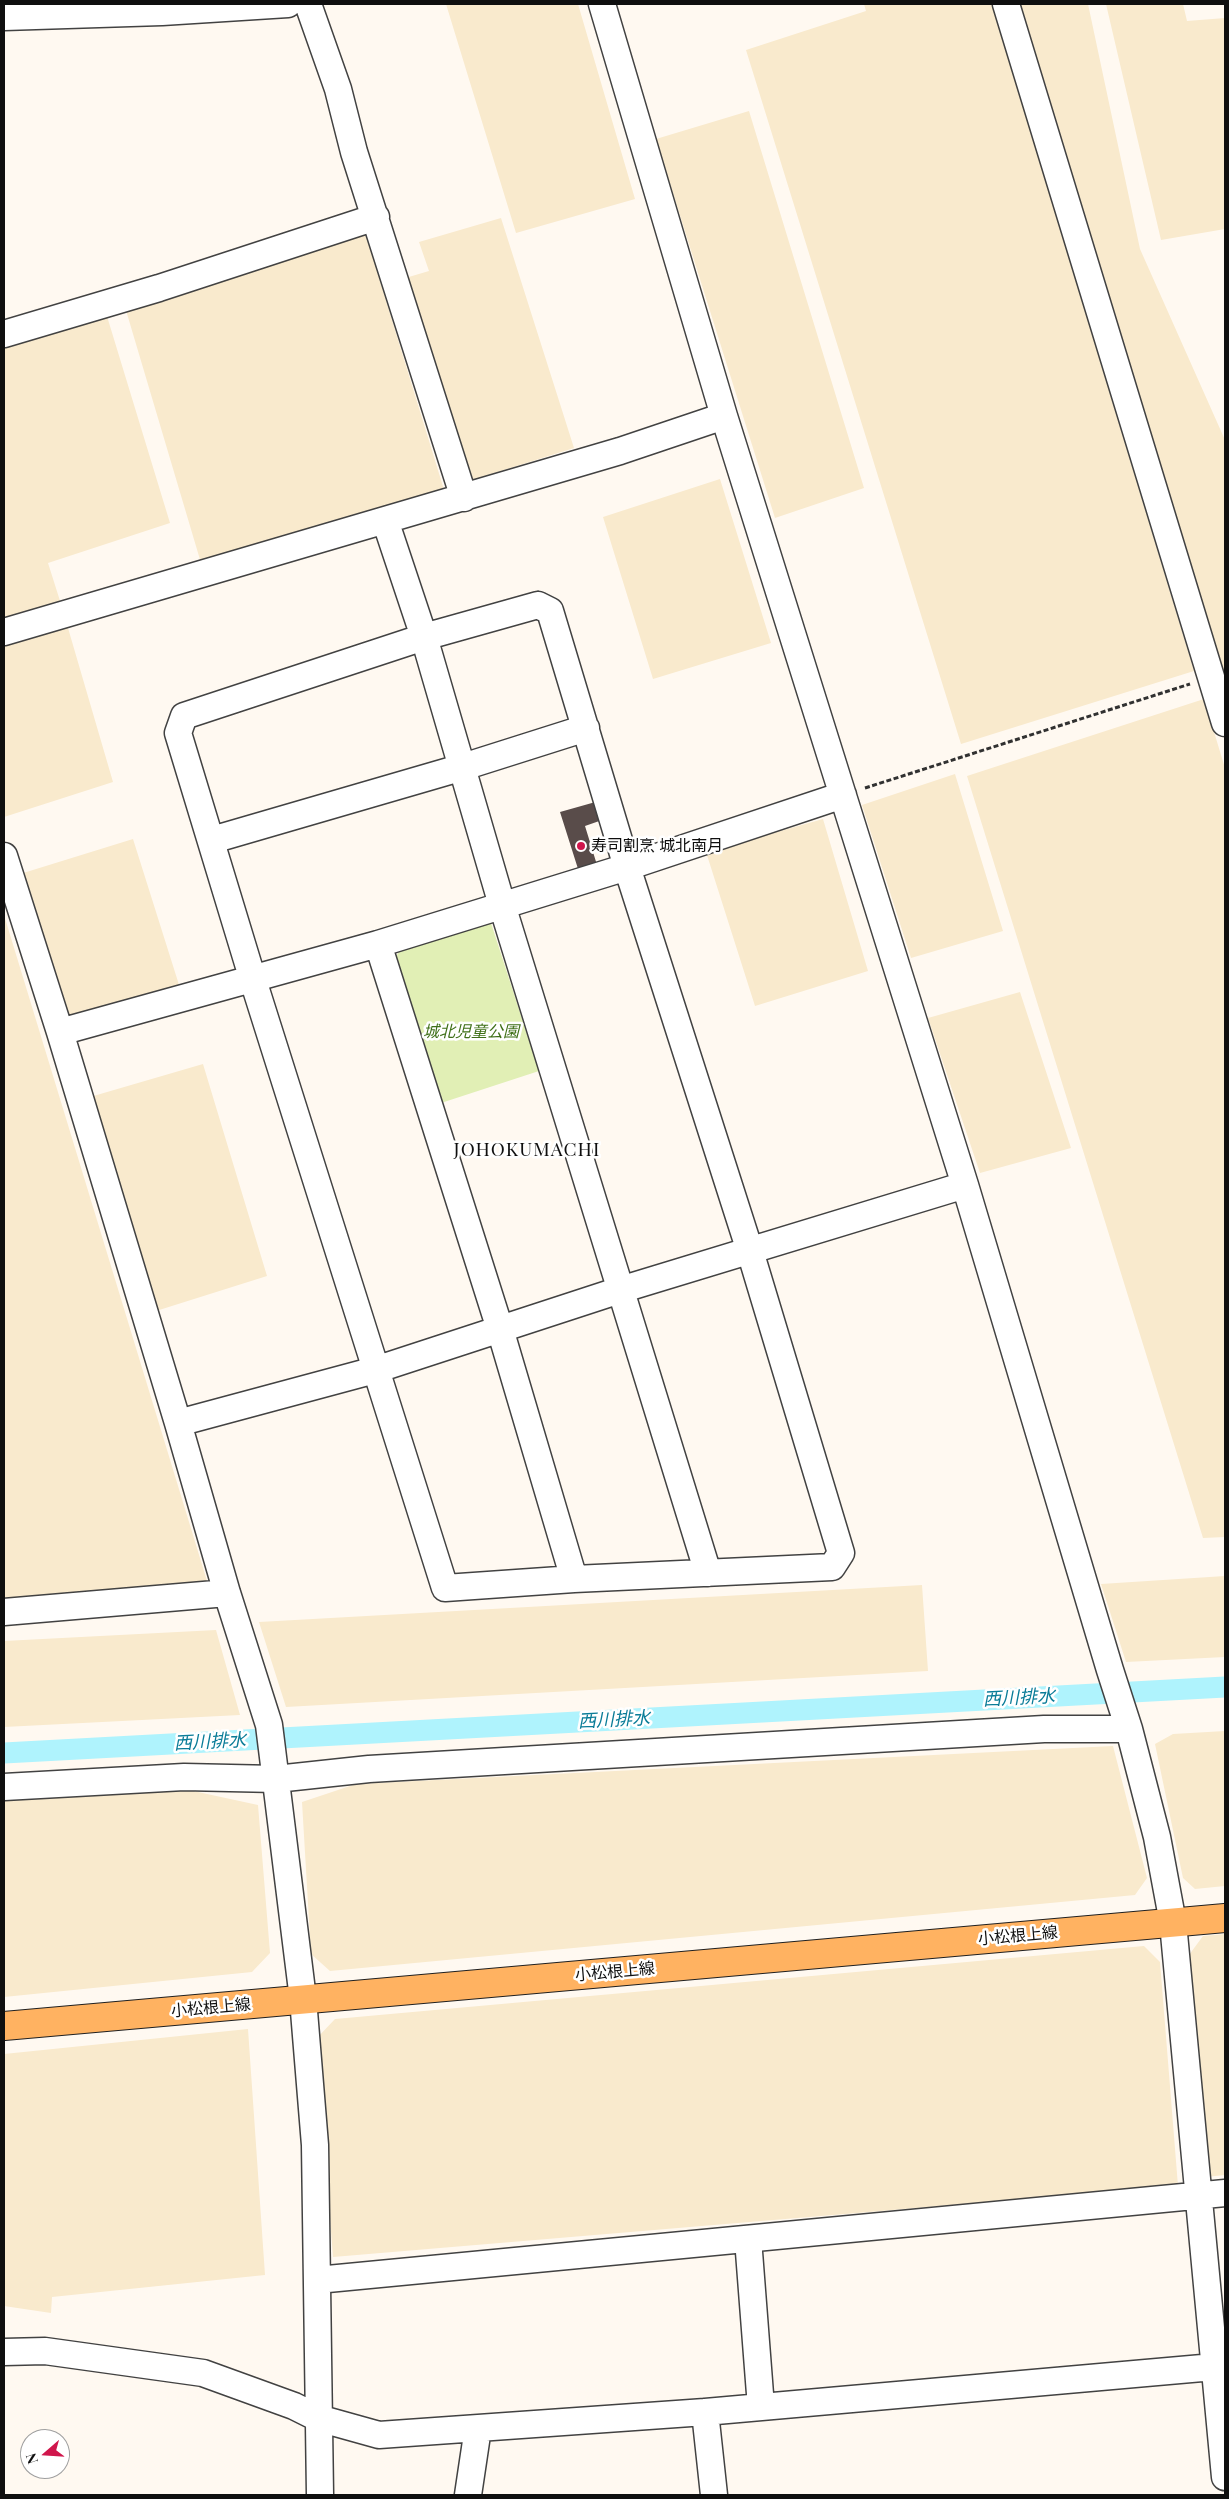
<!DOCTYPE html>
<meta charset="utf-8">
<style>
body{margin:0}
#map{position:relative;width:1229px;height:2499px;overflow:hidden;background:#fff9f1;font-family:"Playfair Display",serif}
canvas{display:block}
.frame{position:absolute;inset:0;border:5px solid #0f0f0f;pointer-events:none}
.north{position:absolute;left:20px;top:2429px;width:50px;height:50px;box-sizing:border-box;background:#fff;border:1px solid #9f9f9f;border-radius:50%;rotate:251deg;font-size:14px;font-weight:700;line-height:20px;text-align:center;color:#0f0f0f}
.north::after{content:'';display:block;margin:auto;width:18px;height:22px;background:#d0164c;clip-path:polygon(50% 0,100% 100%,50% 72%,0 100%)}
</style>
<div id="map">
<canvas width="1229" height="2499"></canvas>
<div class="frame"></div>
<div class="north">N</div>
</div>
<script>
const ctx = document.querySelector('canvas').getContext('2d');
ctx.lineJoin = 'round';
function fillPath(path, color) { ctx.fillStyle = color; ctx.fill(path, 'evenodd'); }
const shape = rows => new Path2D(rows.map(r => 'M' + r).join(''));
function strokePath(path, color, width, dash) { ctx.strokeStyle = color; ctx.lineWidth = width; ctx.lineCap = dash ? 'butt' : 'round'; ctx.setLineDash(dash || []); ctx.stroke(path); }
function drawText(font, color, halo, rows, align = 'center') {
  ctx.font = font + ' "Playfair Display","Noto Sans JP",serif'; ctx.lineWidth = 5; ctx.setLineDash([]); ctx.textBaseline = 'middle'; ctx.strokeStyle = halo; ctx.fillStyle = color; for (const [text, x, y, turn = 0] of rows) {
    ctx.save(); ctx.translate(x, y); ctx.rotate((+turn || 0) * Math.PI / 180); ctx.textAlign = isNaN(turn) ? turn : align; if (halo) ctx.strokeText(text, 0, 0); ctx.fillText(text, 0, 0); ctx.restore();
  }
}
const farmland = shape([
 [446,4,578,4,635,199,516,233],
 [864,4,992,4,1194,671,961,744,746,50,866,11],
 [1019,4,1088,4,1140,249,1225,440,1225,679],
 [1106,4,1183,4,1187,21,1225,18,1225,229,1161,240],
 [749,111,864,488,775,518,656,139],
 [501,218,574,448,469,481,402,279,429,271,419,242],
 [365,232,445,493,201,563,125,307],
 [106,313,170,523,48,563,61,604,4,622,4,343],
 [720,479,771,643,653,679,603,517],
 [68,628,113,782,4,817,4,646],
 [1204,699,1225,768,1225,1537,1203,1538,967,776],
 [955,774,1003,931,911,958,862,805],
 [823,819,868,971,755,1006,706,852],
 [133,839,180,988,75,1020,62,1015,20,874],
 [4,915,207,1581,4,1598],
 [1020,992,1071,1148,980,1173,928,1018],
 [203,1064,267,1276,156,1311,90,1097],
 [1225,1576,1225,1657,1126,1662,1101,1584],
 [922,1585,928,1671,286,1707,259,1622],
 [216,1630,240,1715,4,1727,4,1641],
 [1225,1731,1225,1886,1195,1889,1183,1878,1155,1744,1173,1734],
 [1113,1746,1147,1878,1135,1895,330,1971,311,1954,302,1802,356,1784],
 [184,1789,258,1805,270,1953,252,1972,4,1997,4,1798],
 [1225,1934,1225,2175,1206,2177,1189,1955,1203,1936],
 [1144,1946,1160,1962,1178,2186,333,2257,316,2039,335,2019],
 [248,2029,265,2275,52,2297,51,2313,4,2306,4,2054]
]);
const green = shape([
 [491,923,539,1071,438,1104,395,959,400,949]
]);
const canal = shape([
 [4,1753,1225,1687]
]);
const building = shape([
 [599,801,605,819,585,826,597,865,579,872,560,812]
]);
const path = shape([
 [865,788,1190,684]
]);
const minor = shape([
 [308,4,338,89,354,152,464,498],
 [602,4,724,416,965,1185,1110,1670,1129,1729,1157,1837,1173,1923,1225,2477],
 [1006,4,1225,723],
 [4,17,162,12,288,4],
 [4,334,159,288,376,217],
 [385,520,424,637,502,905,708,1573],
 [538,605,550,611,627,867,750,1251,841,1553,832,1567,574,1579,445,1588,253,980,178,733,184,716,424,637,538,605],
 [4,632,620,451,724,416],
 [212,840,463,767,586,728],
 [4,856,60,1032,178,1423,227,1593,269,1725,303,1999,315,2145,320,2495],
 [378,944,500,1329,574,1579],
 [60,1032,378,944,627,867,843,795],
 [178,1423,375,1370,620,1290,965,1185],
 [4,1612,227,1593],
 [4,1787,184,1777,276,1779,369,1769,1044,1729,1129,1729],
 [748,2239,761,2407],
 [317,2280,1225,2193],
 [4,2352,45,2351,203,2373,294,2406,318,2418,379,2435,705,2412,1225,2366],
 [705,2412,714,2495],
 [468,2495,478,2428]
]);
const major = shape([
 [4,2026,1225,1918]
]);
const markers = [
 [581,846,5,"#d0164c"]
];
const poiNames = [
 ["寿司割烹 城北南月",591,846]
];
const parkNames = [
 ["城北児童公園",471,1032]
];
const streetNames = [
 ["小松根上線",1018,1936,-5],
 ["小松根上線",615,1972,-5],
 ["小松根上線",211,2008,-5]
];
const waterNames = [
 ["西川排水",1019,1698,-3],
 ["西川排水",614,1720,-3],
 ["西川排水",210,1742,-3]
];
const quarterNames = [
 ["JOHOKUMACHI",527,1150]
];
fillPath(farmland, '#f9eacd');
fillPath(green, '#e1efb5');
strokePath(canal, '#aff3fd', 21);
fillPath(building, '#594c4a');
strokePath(minor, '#424242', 29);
strokePath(major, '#202020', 30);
strokePath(path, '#313131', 3, [5, 2.5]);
strokePath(minor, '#fff', 26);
strokePath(major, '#ffb261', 28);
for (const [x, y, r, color] of markers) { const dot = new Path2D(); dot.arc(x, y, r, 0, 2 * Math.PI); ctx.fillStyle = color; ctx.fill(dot); strokePath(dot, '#fff', 2); }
drawText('16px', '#0f0f0f', '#fff', poiNames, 'left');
drawText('italic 16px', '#3e6f17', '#fff', parkNames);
drawText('16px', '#0f0f0f', '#fff', streetNames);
drawText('italic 18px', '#0a7c98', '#fff', waterNames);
ctx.letterSpacing = '1px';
drawText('19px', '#0f0f0f', '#fff', quarterNames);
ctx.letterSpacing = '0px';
</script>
